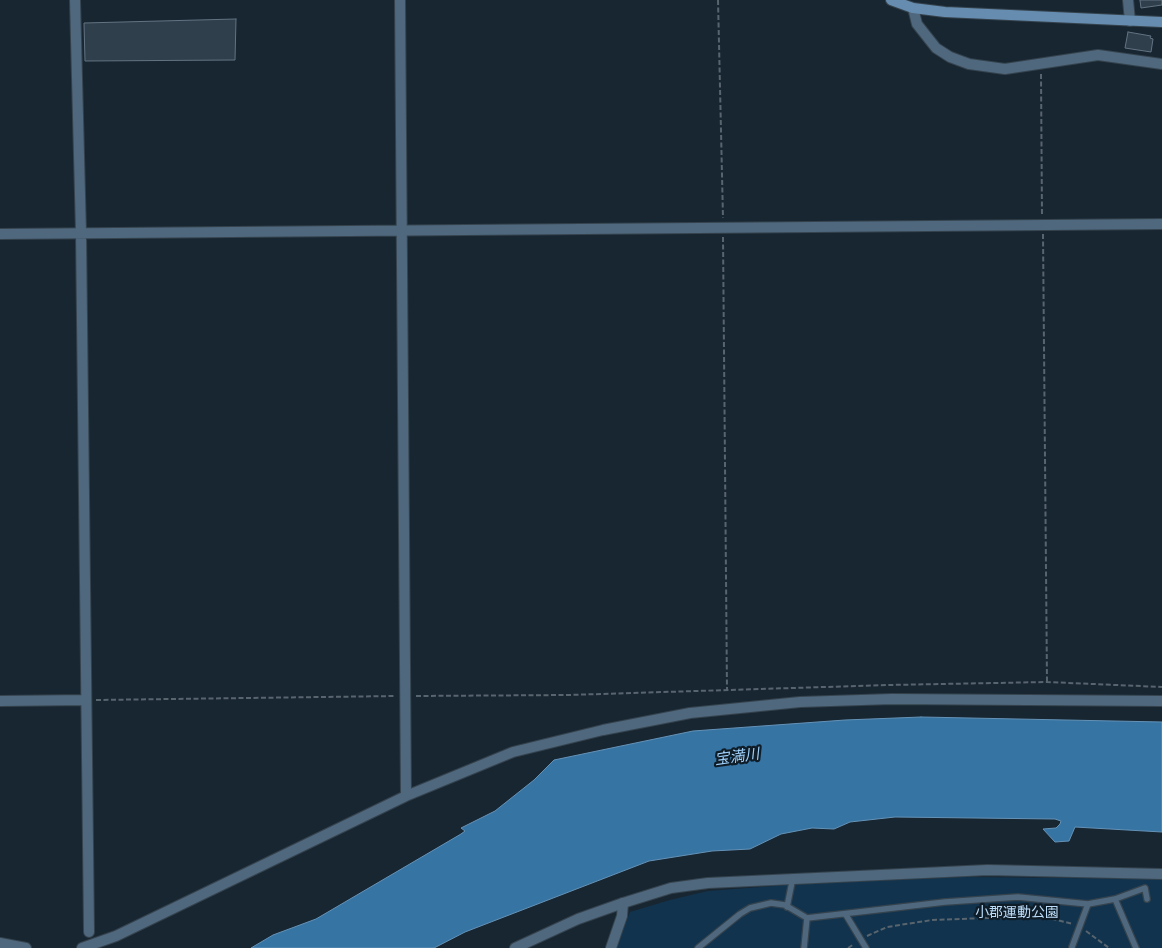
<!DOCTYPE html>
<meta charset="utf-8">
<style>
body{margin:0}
canvas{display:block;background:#182632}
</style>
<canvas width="1162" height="948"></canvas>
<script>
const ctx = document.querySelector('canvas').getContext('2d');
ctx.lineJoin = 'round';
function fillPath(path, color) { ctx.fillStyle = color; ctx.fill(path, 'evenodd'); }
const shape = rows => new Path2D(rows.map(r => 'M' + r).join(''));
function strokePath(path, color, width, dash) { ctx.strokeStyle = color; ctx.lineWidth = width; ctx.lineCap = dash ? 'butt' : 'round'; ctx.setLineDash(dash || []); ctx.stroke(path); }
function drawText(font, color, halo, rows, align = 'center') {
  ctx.font = font + ' Quicksand,"Noto Sans JP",sans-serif'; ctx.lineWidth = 4.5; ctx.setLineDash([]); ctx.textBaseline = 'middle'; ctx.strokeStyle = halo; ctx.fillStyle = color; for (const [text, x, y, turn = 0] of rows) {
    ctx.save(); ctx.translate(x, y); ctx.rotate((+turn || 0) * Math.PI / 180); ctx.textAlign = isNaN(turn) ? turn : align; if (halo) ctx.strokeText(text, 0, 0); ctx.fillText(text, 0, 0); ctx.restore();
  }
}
const green = shape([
 [965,877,1162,879,1162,948,616,948,630,912,670,900,708,891,787,885]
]);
const water = shape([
 [921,717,1162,722,1162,832,1075,827,1069,841,1055,842,1043,829,1056,828,1060,824,1061,821,1055,819,895,817,850,822,834,829,812,828,781,834,750,849,712,851,649,861,465,932,434,948,251,948,273,935,316,919,461,834,465,831,461,828,495,811,534,780,554,760,693,731,845,720,921,717]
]);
const building = shape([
 [1140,0,1162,0,1162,5,1141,8,1140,0],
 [236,19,235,60,85,61,84,23,236,19],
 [1128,32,1151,36,1150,38,1153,39,1151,52,1125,48,1128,32]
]);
const path = shape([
 [718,0,723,218],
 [1041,74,1042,215],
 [1043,234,1047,682],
 [723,237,727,690],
 [416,696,568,695,889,685,1047,682,1162,687],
 [96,700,396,696],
 [1086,931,1109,948],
 [867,936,887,927,932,920,1041,916,1073,924],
 [848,948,854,944]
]);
const service = shape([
 [1115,899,1136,948],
 [787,907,793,877],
 [846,915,866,948],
 [1072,947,1088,904],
 [698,948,740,914,750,908,771,903,785,905,807,918,945,902,1018,897,1088,904,1115,899,1145,888,1147,899],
 [804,948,807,918]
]);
const minor = shape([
 [75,0,81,233,89,932],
 [400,0,406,796],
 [1128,0,1130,21],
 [0,234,1162,224],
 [0,701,86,700],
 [0,943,26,948],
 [82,948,116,936,406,796,513,752,603,730,690,713,800,702,892,699,1162,701],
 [611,948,622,916,623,903]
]);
const tertiary = shape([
 [913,8,917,24,936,48,950,57,969,64,1005,69,1098,55,1162,64],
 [515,948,578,919,623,903,671,888,708,883,988,870,1162,874]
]);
const secondary = shape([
 [891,0,913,8,945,12,1162,22]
]);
const parkNames = [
 ["小郡運動公園",1017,913]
];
const waterNames = [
 ["宝満川",737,757,-8]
];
fillPath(green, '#11334d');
fillPath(water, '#3674a4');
strokePath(water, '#6492b6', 1);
fillPath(building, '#303f4c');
strokePath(building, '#637381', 1);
strokePath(service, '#35434e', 8);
strokePath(minor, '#35434e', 12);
strokePath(tertiary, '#35434e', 12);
strokePath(secondary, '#35434e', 12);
strokePath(path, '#58646e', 2, [5, 2.5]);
strokePath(service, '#4f687d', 5.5);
strokePath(minor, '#4f687d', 10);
strokePath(tertiary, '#4f687d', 10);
strokePath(secondary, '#668daf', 10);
drawText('14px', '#bcdcf8', '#0f1d28', parkNames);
drawText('italic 15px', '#9fd0f9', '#0f1d28', waterNames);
</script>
